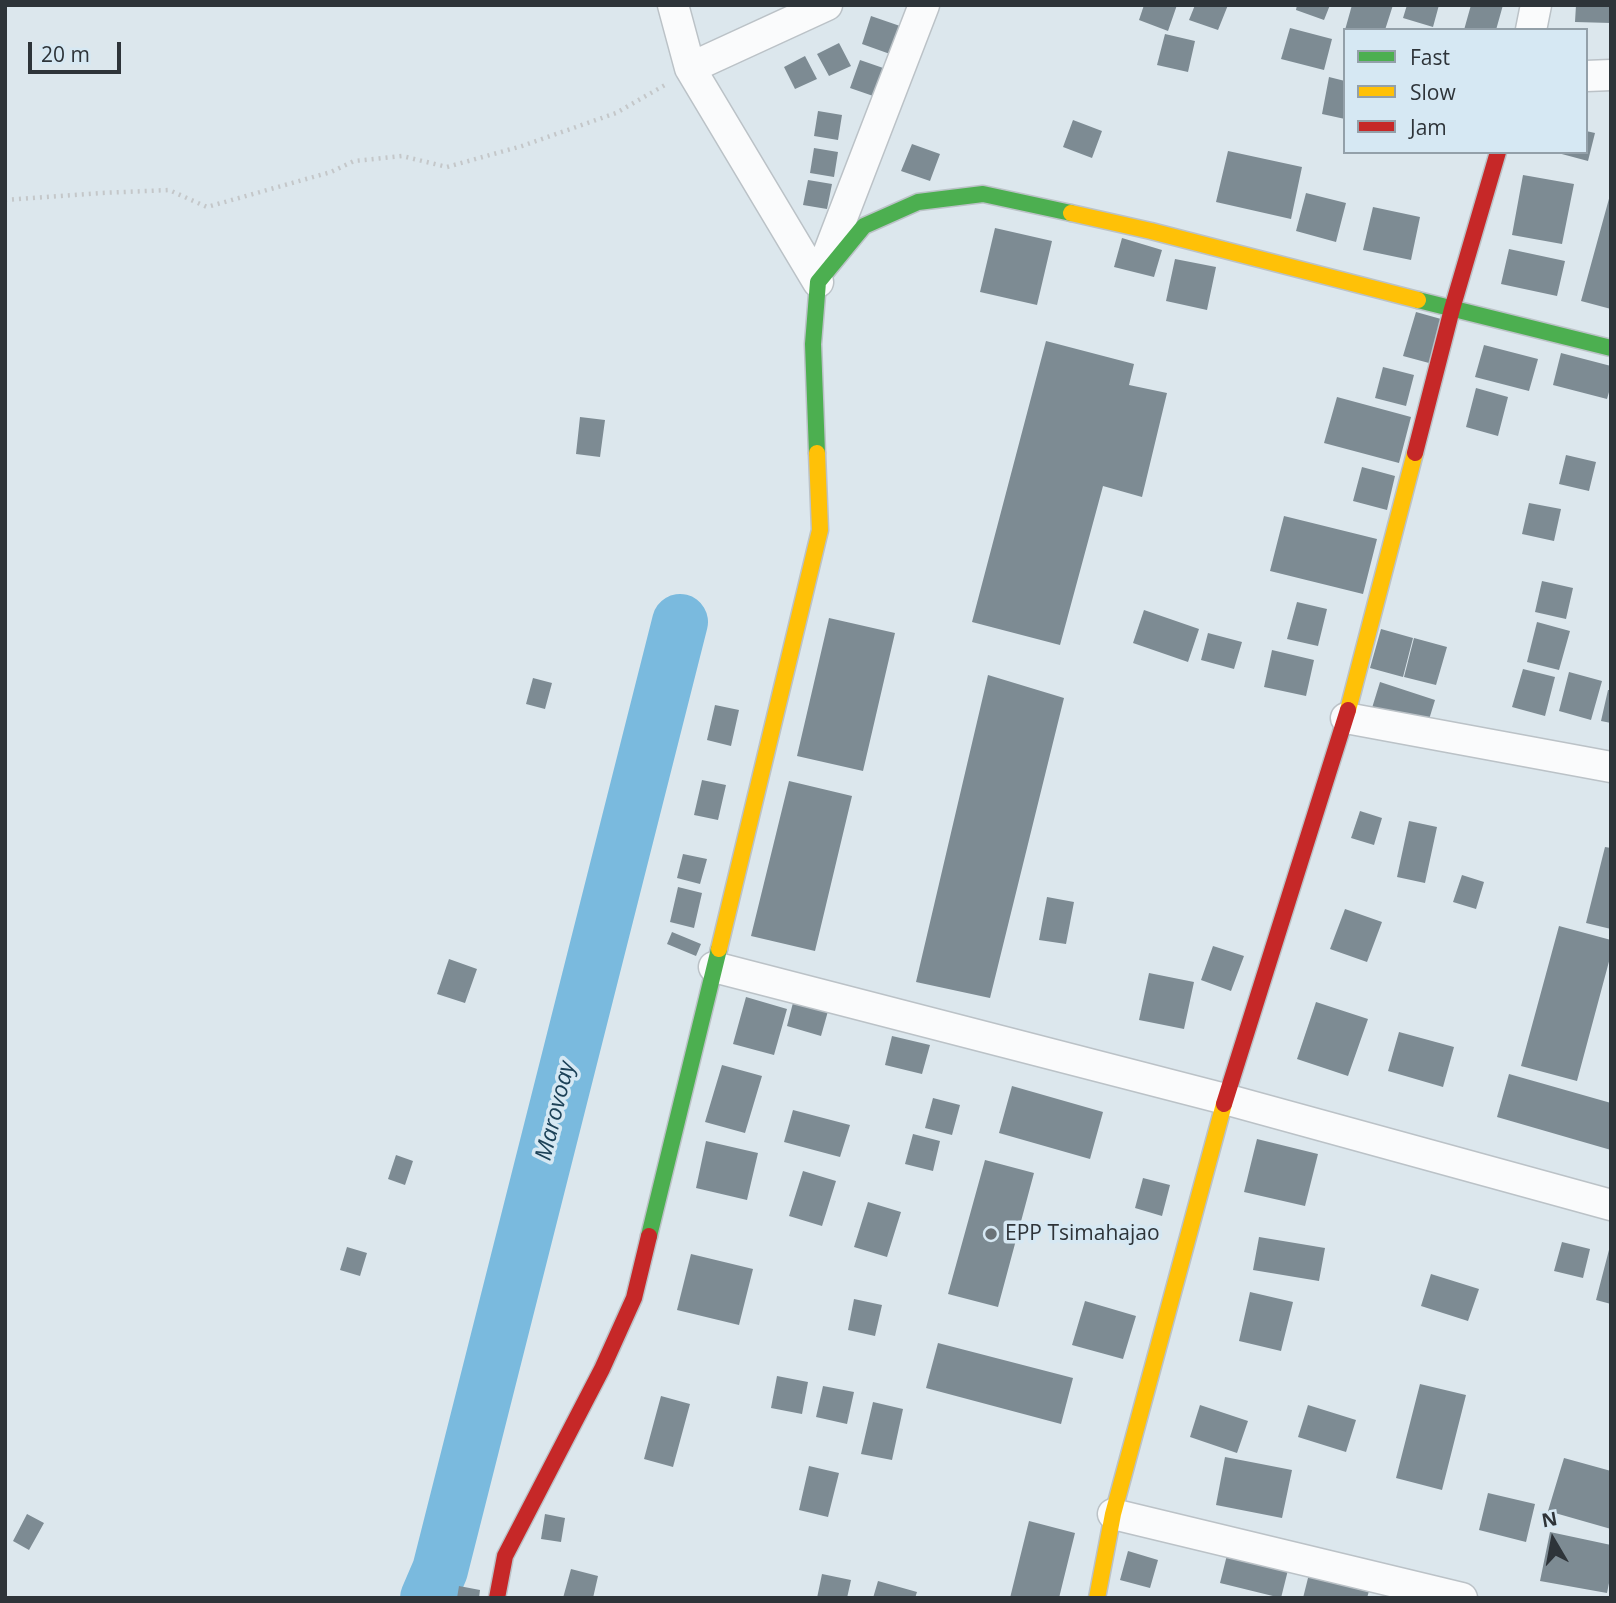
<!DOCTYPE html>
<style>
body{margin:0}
#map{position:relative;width:1616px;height:1603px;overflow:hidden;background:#dce7ed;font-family:"Open Sans",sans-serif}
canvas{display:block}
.frame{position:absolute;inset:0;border:7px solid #2e3439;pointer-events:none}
.legend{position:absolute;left:1343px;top:28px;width:245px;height:126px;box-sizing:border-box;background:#d6e8f3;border:2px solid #93a0a9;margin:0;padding:9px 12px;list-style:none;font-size:21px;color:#2e3439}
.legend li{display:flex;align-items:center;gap:14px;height:35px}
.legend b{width:35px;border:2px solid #93a0a9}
.north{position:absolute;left:1518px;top:1505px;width:70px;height:70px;-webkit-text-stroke:5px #d6e8f3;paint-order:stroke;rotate:350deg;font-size:19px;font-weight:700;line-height:28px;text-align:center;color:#2e3439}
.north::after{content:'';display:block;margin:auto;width:24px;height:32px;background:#2e3439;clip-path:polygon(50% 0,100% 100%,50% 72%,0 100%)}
.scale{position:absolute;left:28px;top:42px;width:93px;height:32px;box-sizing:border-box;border:4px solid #2e3439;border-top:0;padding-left:9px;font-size:21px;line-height:24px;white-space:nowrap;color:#2e3439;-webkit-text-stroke:5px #d6e8f3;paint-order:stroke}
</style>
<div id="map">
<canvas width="1616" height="1603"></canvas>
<div class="frame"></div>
<ul class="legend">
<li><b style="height:9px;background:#4caf50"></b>Fast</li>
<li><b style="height:9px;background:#ffc107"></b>Slow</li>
<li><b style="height:9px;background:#c62828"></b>Jam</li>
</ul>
<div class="north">N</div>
<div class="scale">20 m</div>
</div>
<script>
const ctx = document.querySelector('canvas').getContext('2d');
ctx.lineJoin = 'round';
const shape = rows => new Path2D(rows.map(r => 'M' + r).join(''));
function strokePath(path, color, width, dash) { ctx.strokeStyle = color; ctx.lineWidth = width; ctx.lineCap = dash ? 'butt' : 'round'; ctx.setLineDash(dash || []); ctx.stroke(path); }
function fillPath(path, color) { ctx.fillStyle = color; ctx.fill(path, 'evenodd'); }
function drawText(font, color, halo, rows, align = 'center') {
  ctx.font = font + ' "Open Sans",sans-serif'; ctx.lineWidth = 7; ctx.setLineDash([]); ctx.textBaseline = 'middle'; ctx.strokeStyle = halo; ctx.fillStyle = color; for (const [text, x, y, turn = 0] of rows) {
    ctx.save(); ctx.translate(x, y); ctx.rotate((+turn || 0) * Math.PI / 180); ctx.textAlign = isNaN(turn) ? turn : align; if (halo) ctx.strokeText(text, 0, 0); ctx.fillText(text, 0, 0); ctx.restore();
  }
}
const river = shape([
 [428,1598,440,1570,680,622]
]);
const building = shape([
 [1144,5,1177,5,1168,31,1139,20],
 [1195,5,1228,5,1218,30,1189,20],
 [1297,5,1330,5,1324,20,1296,10],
 [1352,5,1393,5,1385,30,1345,30],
 [1407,5,1439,5,1433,27,1403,18],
 [1471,5,1503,5,1496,30,1464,30],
 [1576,5,1611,5,1611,23,1575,22],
 [871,16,900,26,890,54,862,44],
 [1290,28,1332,39,1324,70,1281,59],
 [1165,34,1195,41,1188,72,1157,65],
 [839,43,851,66,829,76,817,54],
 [805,56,817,79,795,89,784,67],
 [860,60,889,70,879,98,850,88],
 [1329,77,1345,81,1345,119,1322,114],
 [818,111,842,115,838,140,814,136],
 [1073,120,1102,131,1092,158,1063,147],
 [1586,131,1595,133,1588,161,1558,153,1586,152],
 [912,144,940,154,930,181,901,171],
 [814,148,838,152,834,177,810,173],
 [1228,151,1302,167,1291,219,1216,202],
 [1523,175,1574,184,1562,244,1512,235],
 [808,180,832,184,827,209,803,205],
 [1306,193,1346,203,1336,242,1296,231],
 [1610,195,1611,195,1611,309,1581,301],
 [1373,207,1420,217,1411,260,1363,250],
 [995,228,1052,241,1037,305,980,292],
 [1122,238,1162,250,1154,277,1114,267],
 [1509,249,1565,261,1557,296,1501,284],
 [1175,259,1216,267,1207,310,1166,301],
 [1416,312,1441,319,1429,363,1403,356],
 [1046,341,1134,364,1129,385,1167,393,1142,497,1103,486,1060,645,972,622],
 [1484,345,1538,359,1529,391,1475,377],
 [1561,353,1611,366,1611,385,1607,399,1553,385],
 [1383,367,1414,375,1406,406,1375,398],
 [1476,388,1508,397,1498,436,1466,427],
 [1337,397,1411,417,1399,463,1324,443],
 [580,417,605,420,600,457,576,454],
 [1566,455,1596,462,1589,491,1559,484],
 [1362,467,1395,476,1387,510,1353,501],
 [1529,503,1561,509,1554,541,1522,534],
 [1284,516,1377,539,1363,594,1270,571],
 [1542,581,1573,588,1566,619,1535,612],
 [1297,602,1327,609,1318,646,1287,639],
 [1144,610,1199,629,1188,662,1133,643],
 [829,618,895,633,863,771,797,756],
 [1537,622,1570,631,1559,670,1527,662],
 [1381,629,1413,638,1403,677,1370,668],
 [1208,633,1242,642,1234,669,1201,660],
 [1414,638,1447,647,1436,685,1404,677],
 [1272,650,1314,660,1306,696,1264,687],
 [1523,669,1555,677,1545,716,1512,707],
 [1569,672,1602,681,1591,720,1559,711],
 [988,675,1064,698,990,998,916,982],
 [533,678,552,683,545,709,526,704],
 [1380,682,1435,700,1427,726,1372,708],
 [1608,690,1611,690,1611,723,1601,721],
 [715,705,739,710,731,746,707,740],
 [702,780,726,785,718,820,694,815],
 [789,781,852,796,815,951,751,936],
 [1360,811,1382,818,1374,845,1351,838],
 [1409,821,1437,827,1425,883,1397,877],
 [1605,847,1611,848,1611,929,1586,923],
 [683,854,707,859,700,884,677,878],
 [1462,875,1484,882,1476,909,1453,902],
 [678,887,702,893,694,928,670,922],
 [1047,897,1074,902,1066,944,1039,940],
 [1345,909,1382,922,1367,962,1330,949],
 [1559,926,1611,940,1611,954,1577,1081,1521,1066],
 [672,932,701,944,696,956,667,944],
 [1213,946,1244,956,1231,991,1201,980],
 [449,959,477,969,465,1003,437,994],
 [1149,973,1194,982,1184,1029,1139,1020],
 [795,995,830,1004,821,1036,787,1026],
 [746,997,787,1009,774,1055,733,1044],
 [1316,1002,1368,1019,1348,1076,1297,1059],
 [1399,1032,1454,1047,1443,1087,1388,1071],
 [892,1036,930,1045,922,1074,885,1065],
 [722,1065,762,1076,745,1133,705,1122],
 [1509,1074,1611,1103,1611,1150,1497,1117],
 [1012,1086,1103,1112,1090,1159,999,1133],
 [933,1098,960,1105,952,1135,925,1128],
 [793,1110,850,1125,840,1157,784,1142],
 [913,1134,940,1141,933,1171,905,1164],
 [1257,1139,1318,1154,1305,1206,1244,1192],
 [706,1141,758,1153,747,1200,696,1188],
 [396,1155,413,1161,405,1185,388,1179],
 [985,1160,1034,1173,998,1307,948,1294],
 [803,1171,836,1181,822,1226,789,1216],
 [1143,1178,1170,1185,1162,1216,1135,1208],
 [868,1202,901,1212,887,1257,854,1247],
 [1259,1237,1325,1248,1319,1281,1253,1270],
 [1562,1242,1590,1249,1583,1278,1554,1271],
 [1610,1246,1611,1247,1611,1304,1596,1300],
 [347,1247,367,1253,360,1276,340,1270],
 [691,1254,753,1269,739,1325,677,1310],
 [1431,1274,1479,1289,1468,1321,1421,1306],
 [1250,1292,1293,1302,1281,1351,1239,1341],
 [854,1299,882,1305,875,1336,848,1330],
 [1085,1301,1136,1316,1123,1359,1072,1345],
 [938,1343,1073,1378,1061,1424,926,1388],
 [777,1376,808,1382,802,1414,771,1408],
 [1420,1384,1466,1395,1442,1490,1396,1478],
 [823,1386,854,1392,847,1424,816,1417],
 [661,1396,690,1404,673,1467,644,1459],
 [873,1402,903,1409,892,1460,861,1454],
 [1200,1405,1248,1421,1237,1453,1190,1437],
 [1308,1405,1356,1420,1346,1452,1298,1437],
 [1225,1457,1292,1470,1282,1518,1216,1505],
 [1564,1458,1611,1471,1611,1529,1548,1511],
 [809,1466,839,1473,828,1517,799,1510],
 [1488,1493,1535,1504,1526,1542,1479,1530],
 [27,1514,44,1523,29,1550,13,1541],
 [545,1514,565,1518,561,1542,541,1539],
 [1029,1521,1075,1533,1059,1598,1010,1598],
 [1550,1532,1611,1545,1611,1573,1607,1593,1540,1581],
 [1128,1551,1158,1560,1150,1588,1120,1580],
 [1228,1551,1289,1566,1281,1598,1220,1583],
 [571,1569,598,1576,593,1598,563,1598],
 [1310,1570,1371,1584,1367,1598,1303,1598],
 [822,1574,851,1580,847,1598,817,1598],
 [878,1581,917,1592,915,1598,873,1598],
 [459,1586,480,1590,479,1598,457,1598]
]);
const path = shape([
 [5,200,101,193,169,190,207,207,331,172,354,161,402,156,447,167,522,146,616,113,665,85]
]);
const street = shape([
 [673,5,690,68],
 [1531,30,1536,5],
 [1586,76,1611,75],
 [825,262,924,5],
 [818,282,690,68,827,5],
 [1346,718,1611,767],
 [714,967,1225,1099,1611,1205],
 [1113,1514,1462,1598]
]);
const fast = shape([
 [1418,300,1611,348],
 [817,453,813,344,818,282,864,226,918,202,983,194,1071,213],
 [649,1236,719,949]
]);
const slow = shape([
 [1071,213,1151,231,1418,300],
 [1348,710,1415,453],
 [719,949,820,530,817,453],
 [1097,1598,1113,1514,1224,1104]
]);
const jam = shape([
 [1415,453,1452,309,1498,152],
 [1224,1104,1348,710],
 [497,1598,505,1556,602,1369,634,1298,649,1236]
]);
const markers = [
 [991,1234,7,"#6b7378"]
];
const poiNames = [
 ["EPP Tsimahajao",1005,1234]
];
const waterNames = [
 ["Marovoay",556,1111,-76]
];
strokePath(river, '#7abade', 56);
fillPath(building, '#7d8b93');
strokePath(street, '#bbc2c7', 33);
strokePath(fast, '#bbc2c7', 19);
strokePath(slow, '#bbc2c7', 19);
strokePath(jam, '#bbc2c7', 19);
strokePath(path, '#c4c7c9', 4.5, [2, 5]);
strokePath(street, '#fafbfc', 30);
strokePath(fast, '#4caf50', 16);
strokePath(slow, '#ffc107', 16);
strokePath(jam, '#c62828', 16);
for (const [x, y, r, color] of markers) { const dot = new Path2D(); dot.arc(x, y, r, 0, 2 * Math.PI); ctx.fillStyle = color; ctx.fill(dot); strokePath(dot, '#d6e8f3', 2.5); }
drawText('21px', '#2e3439', '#d6e8f3', poiNames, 'left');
drawText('italic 23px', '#1c4157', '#d6e8f3', waterNames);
</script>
